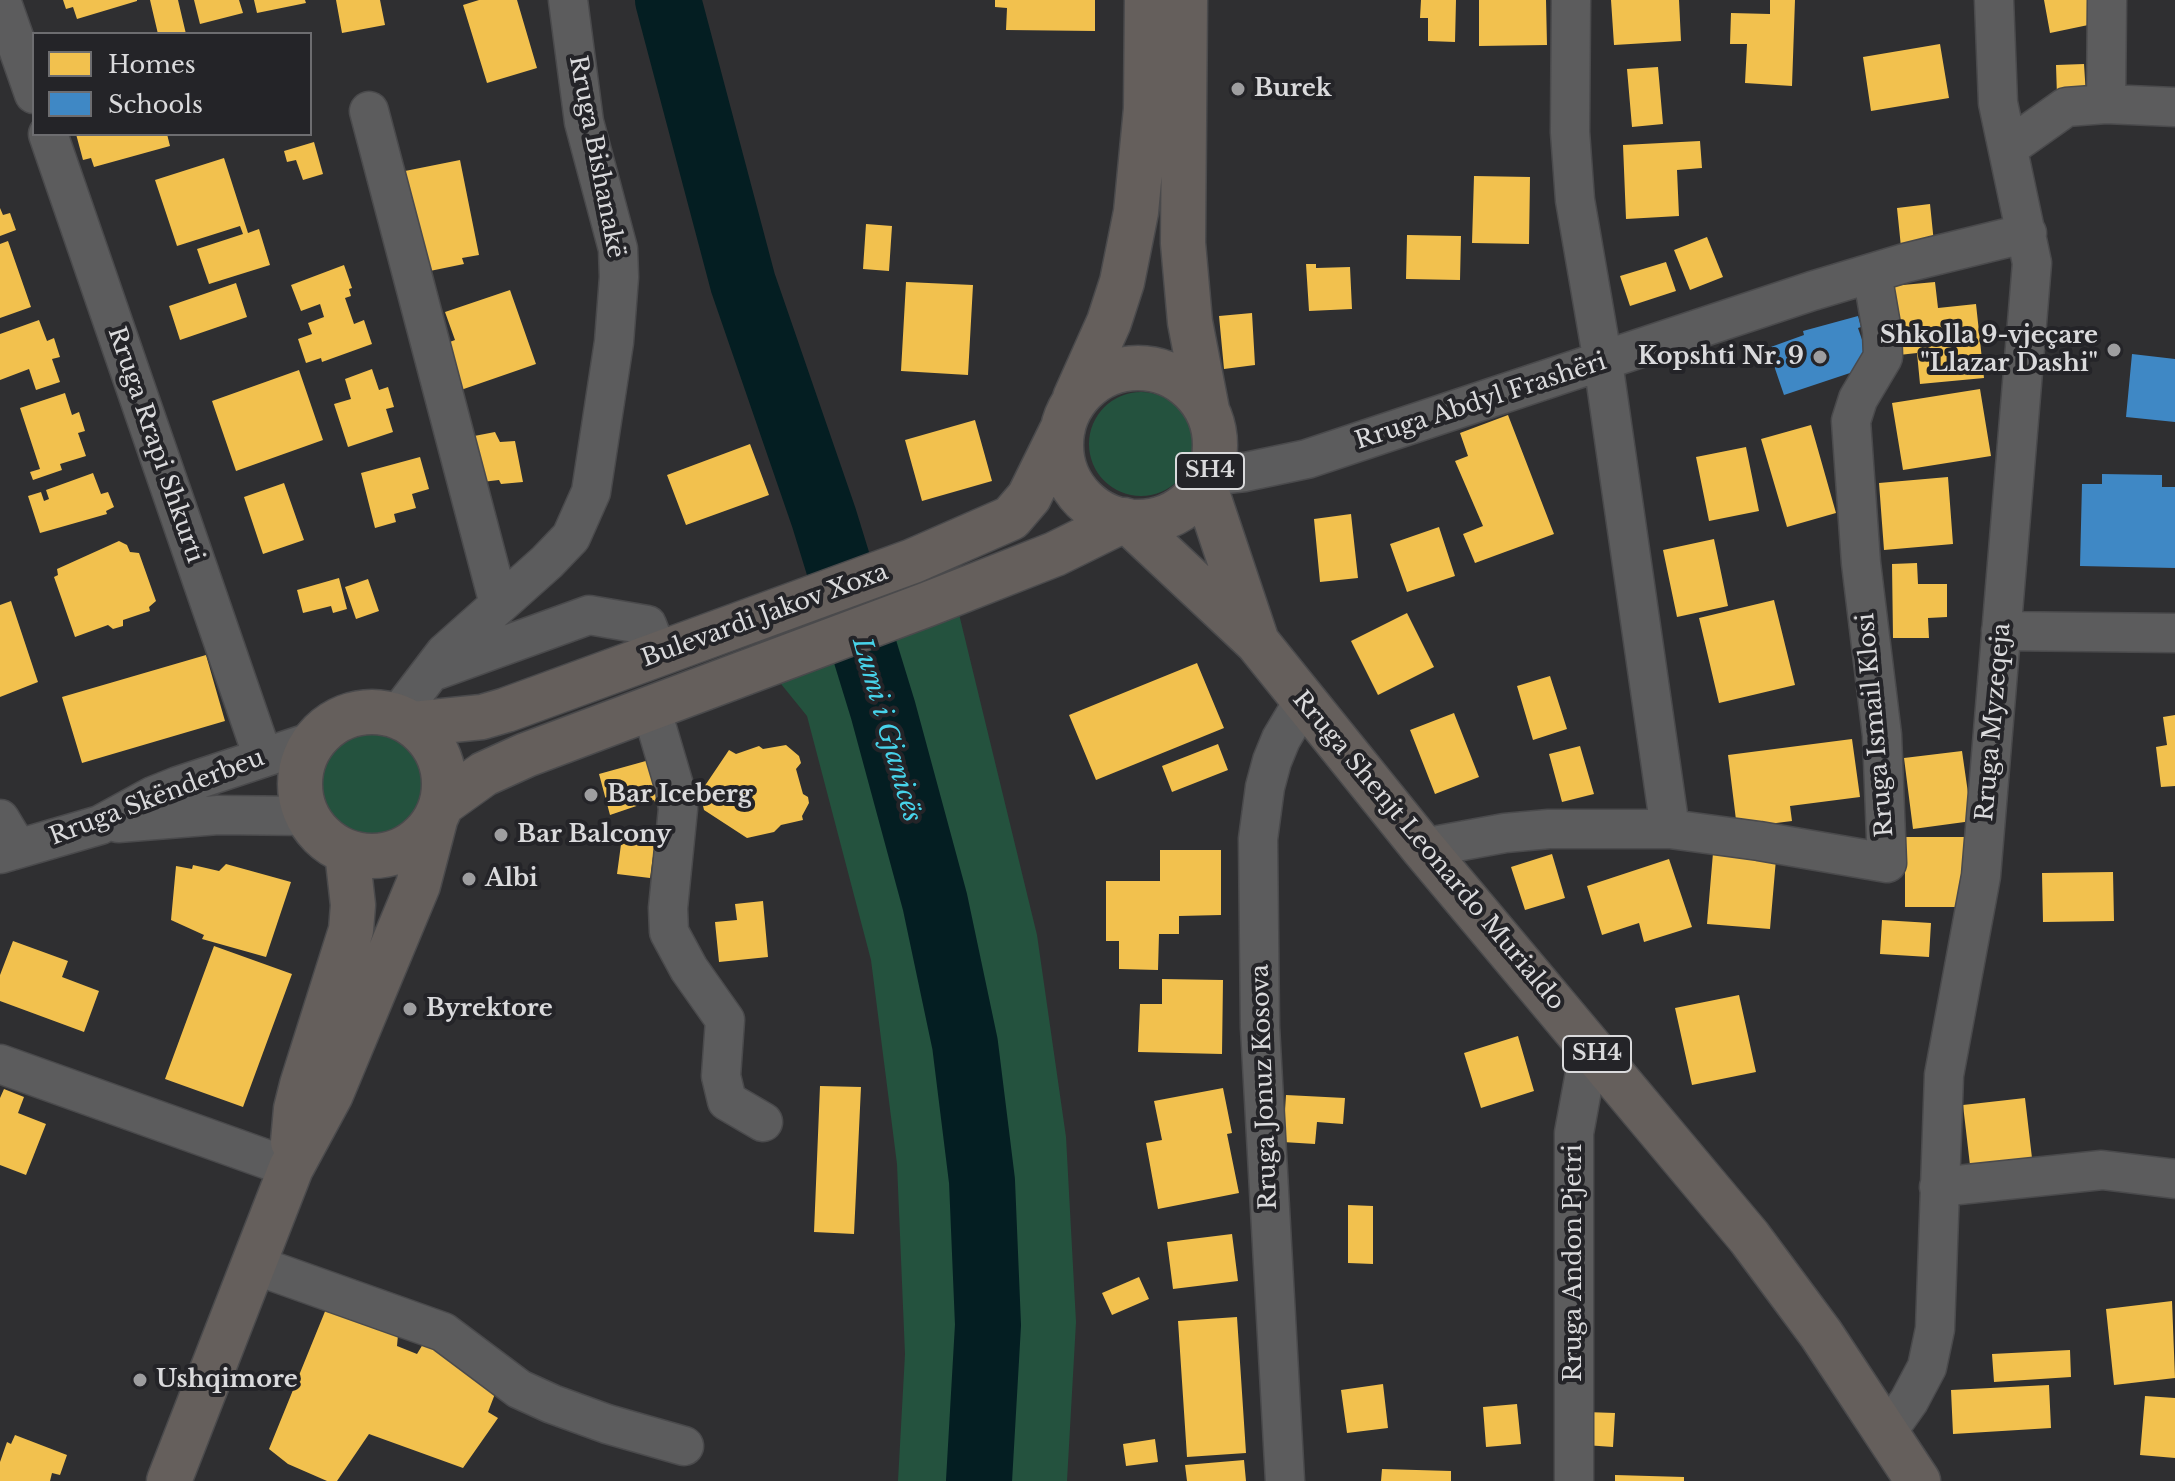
<!DOCTYPE html>
<meta charset="utf-8">
<style>
body{margin:0}
#map{position:relative;width:2175px;height:1481px;overflow:hidden;background:#2f2f31;font-family:"Libre Baskerville",serif}
canvas{display:block}
.legend{position:absolute;left:32px;top:32px;width:280px;height:104px;box-sizing:border-box;background:#242428;border:2px solid #6d6d70;margin:0;padding:10px 14px;list-style:none;font-size:24px;color:#dadadc}
.legend li{display:flex;align-items:center;gap:16px;height:40px}
.legend b{width:40px;border:2px solid #6d6d70}
</style>
<div id="map">
<canvas width="2175" height="1481"></canvas>
<ul class="legend">
<li><b style="height:22px;background:#f2c14e"></b>Homes</li>
<li><b style="height:22px;background:#3f88c5"></b>Schools</li>
</ul>
</div>
<script>
const ctx = document.querySelector('canvas').getContext('2d');
ctx.lineJoin = 'round';
function fillPath(path, color) { ctx.fillStyle = color; ctx.fill(path, 'evenodd'); }
const shape = rows => new Path2D(rows.map(r => 'M' + r).join(''));
function strokePath(path, color, width, dash) { ctx.strokeStyle = color; ctx.lineWidth = width; ctx.lineCap = dash ? 'butt' : 'round'; ctx.setLineDash(dash || []); ctx.stroke(path); }
function drawText(font, color, halo, rows, align = 'center') {
  ctx.font = font + ' "Libre Baskerville",serif'; ctx.lineWidth = 8; ctx.setLineDash([]); ctx.textBaseline = 'middle'; ctx.strokeStyle = halo; ctx.fillStyle = color; for (const [text, x, y, turn = 0] of rows) {
    ctx.save(); ctx.translate(x, y); ctx.rotate((+turn || 0) * Math.PI / 180); ctx.textAlign = isNaN(turn) ? turn : align; if (halo) ctx.strokeText(text, 0, 0); ctx.fillText(text, 0, 0); ctx.restore();
  }
}
const green = shape([
 '1089 444a52 52 0 1 1 104 0a52 52 0 1 1-104 0Z',
 [959,614,1037,935,1066,1137,1076,1322,1067,1481,898,1481,905,1354,897,1164,871,960,807,716,777,679],
 '322 785a52 52 0 1 1 104 0a52 52 0 1 1-104 0Z'
]);
const homes = shape([
 [63,0,137,0,137,1,77,19,73,7,66,9],
 [150,0,178,0,186,34,158,34],
 [194,0,239,0,243,13,200,24],
 [254,0,305,0,306,3,257,13],
 [336,0,380,0,385,25,342,33],
 [479,0,517,0,537,68,487,83,463,5],
 [995,0,1095,0,1095,31,1006,30,1007,8,995,7],
 [1421,0,1456,0,1455,42,1428,41,1428,18,1420,18],
 [1479,0,1546,0,1547,45,1479,46],
 [1611,0,1679,0,1681,41,1614,45],
 [1770,0,1795,0,1792,86,1745,83,1747,44,1730,44,1731,13,1770,14],
 [2044,0,2089,0,2093,24,2050,33],
 [1940,44,1949,98,1871,111,1863,57],
 [2084,64,2086,95,2057,96,2056,65],
 [1658,67,1663,124,1632,127,1627,69],
 [76,134,167,134,170,146,94,167,91,158,83,160],
 [1700,141,1702,168,1677,170,1679,216,1626,219,1623,145],
 [314,142,323,174,303,180,296,160,287,162,284,151],
 [224,158,248,233,259,229,270,265,209,284,197,249,243,234,240,226,177,246,155,180],
 [460,160,479,255,462,258,464,264,425,272,405,171],
 [1474,176,1530,177,1529,244,1472,243],
 [1930,204,1934,243,1901,247,1897,208],
 [0,208,3,215,10,213,16,230,0,236],
 [866,224,892,226,889,271,863,269],
 [1407,235,1461,236,1460,280,1406,279],
 [1707,237,1723,277,1690,290,1674,250],
 [8,241,31,307,0,318,0,244],
 [1666,262,1676,291,1630,306,1620,276],
 [1306,264,1316,264,1316,268,1350,267,1352,309,1309,311],
 [344,265,352,288,349,289,351,296,345,298,354,324,364,320,372,344,322,362,321,358,306,363,298,339,312,334,308,323,324,317,320,304,301,311,291,285],
 [906,282,973,285,968,375,901,371],
 [1935,282,1938,308,1976,304,1984,378,1920,384,1917,353,1899,355,1892,286],
 [236,283,247,317,180,340,169,306],
 [510,290,536,364,455,392,439,346,455,340,445,312],
 [1252,313,1255,365,1224,369,1219,316],
 [39,320,47,341,54,338,60,357,52,359,60,382,36,390,29,369,0,380,0,334],
 [372,369,379,390,388,387,394,407,386,409,393,432,348,447,334,404,351,399,345,379],
 [299,370,323,440,236,471,212,401],
 [1980,389,1991,456,1903,470,1892,403],
 [65,393,72,415,79,412,85,431,78,433,86,456,60,464,62,470,33,480,30,472,40,469,20,408],
 [1508,415,1554,534,1475,563,1463,534,1483,526,1455,461,1468,456,1460,433],
 [975,420,992,481,922,501,905,440],
 [1811,425,1836,513,1787,527,1761,439],
 [495,432,500,442,515,441,523,482,501,484,499,480,482,482,469,437],
 [750,444,769,495,686,525,667,475],
 [1746,447,1759,511,1709,521,1696,457],
 [420,457,429,489,412,494,416,508,394,514,396,522,375,528,361,473],
 [93,473,101,494,108,492,114,507,106,511,107,514,40,533,28,496,41,492,44,501,49,499,46,490],
 [1948,477,1953,544,1884,550,1879,483],
 [284,483,304,540,263,554,244,497],
 [1351,514,1358,578,1320,582,1314,519],
 [1439,527,1455,576,1407,592,1390,544],
 [1714,539,1728,606,1677,617,1663,550],
 [119,541,127,545,130,552,139,553,156,601,149,607,150,611,123,620,123,626,113,629,108,625,75,637,54,577,58,575,57,569],
 [1917,563,1918,584,1947,584,1947,617,1928,618,1929,638,1893,638,1892,564],
 [339,578,347,609,333,613,331,606,303,613,297,590],
 [368,579,379,611,356,619,345,587],
 [1774,600,1795,685,1719,703,1699,618],
 [11,601,38,682,0,697,0,605],
 [1407,613,1434,667,1378,695,1351,641],
 [206,655,225,721,82,763,62,697],
 [1197,663,1224,728,1096,780,1069,715],
 [1550,676,1567,729,1533,740,1517,686],
 [1454,713,1479,777,1435,794,1410,730],
 [2175,715,2175,786,2161,787,2156,747,2167,745,2163,717],
 [1852,739,1860,797,1790,806,1792,821,1737,828,1728,755],
 [1218,744,1228,770,1172,792,1162,766],
 [786,745,799,756,801,763,796,769,803,794,808,797,809,803,802,816,803,820,781,825,774,832,747,838,704,810,700,793,729,750,736,754,759,746,763,749],
 [1580,746,1594,794,1562,802,1549,754],
 [1962,751,1972,821,1913,829,1904,758],
 [653,759,665,800,655,802,654,800,610,815,599,774],
 [622,837,655,842,650,878,617,874],
 [1905,837,1965,837,1964,907,1905,907],
 [1160,850,1221,850,1221,915,1179,916,1179,934,1159,934,1158,970,1119,969,1119,941,1106,941,1106,881,1160,881],
 [1713,853,1776,859,1770,929,1707,924],
 [1552,854,1565,898,1525,910,1511,867],
 [1669,859,1692,927,1644,942,1639,923,1602,935,1587,886],
 [226,864,291,882,266,957,202,939,204,935,171,920,176,866,192,869,193,865,219,871],
 [2113,872,2114,921,2043,922,2042,873],
 [763,901,768,957,719,962,715,922,737,920,735,904],
 [1882,920,1931,923,1929,957,1880,954],
 [13,941,68,961,62,977,99,991,84,1032,0,1001,0,975],
 [214,946,292,974,243,1107,165,1079],
 [1162,979,1223,980,1222,1054,1138,1052,1140,1004,1162,1004],
 [1739,995,1756,1072,1692,1085,1675,1008],
 [1518,1036,1534,1091,1481,1108,1464,1053],
 [820,1086,861,1087,854,1234,814,1232],
 [1223,1088,1232,1133,1227,1134,1239,1193,1158,1209,1146,1143,1162,1140,1154,1101],
 [4,1089,24,1097,18,1113,46,1124,26,1175,0,1165,0,1098],
 [1286,1095,1345,1098,1343,1124,1317,1122,1315,1144,1283,1142],
 [2025,1098,2032,1158,1970,1165,1963,1105],
 [1348,1205,1373,1206,1373,1264,1348,1263],
 [1232,1234,1238,1281,1173,1289,1167,1242],
 [1139,1277,1149,1299,1112,1315,1102,1293],
 [2172,1301,2175,1378,2114,1385,2106,1309],
 [326,1309,398,1335,397,1346,417,1354,423,1344,492,1376,498,1386,488,1412,498,1418,463,1468,369,1434,337,1481,327,1481,288,1464,269,1449],
 [1237,1317,1246,1453,1187,1457,1178,1321],
 [2070,1350,2071,1377,1994,1382,1992,1354],
 [1383,1384,1388,1428,1347,1433,1341,1390],
 [2049,1385,2051,1428,1953,1434,1951,1390],
 [2145,1396,2175,1398,2175,1458,2140,1455],
 [1517,1404,1521,1444,1486,1447,1483,1407],
 [1586,1412,1615,1413,1613,1447,1585,1445],
 [15,1435,67,1455,60,1475,52,1473,50,1481,0,1481,0,1462,7,1442,11,1444],
 [1155,1439,1158,1462,1126,1466,1123,1444],
 [1244,1460,1246,1481,1187,1481,1185,1465],
 [1382,1469,1451,1471,1451,1481,1381,1481],
 [1615,1475,1684,1477,1684,1481,1615,1481]
]);
const schools = shape([
 [1858,316,1861,327,1858,328,1871,366,1784,395,1768,348,1804,335,1803,331],
 [2132,354,2175,359,2175,422,2126,417],
 [2102,474,2162,475,2162,487,2175,487,2175,568,2080,566,2082,484,2102,484]
]);
const river = shape([
 [668,0,743,283,824,518,883,710,935,902,965,1044,982,1181,988,1325,979,1481]
]);
const minor = shape([
 [1,0,34,94],
 [1571,0,1570,132,1575,200,1603,362,1670,829],
 [2106,104,2107,0],
 [369,111,499,604],
 [48,134,263,757],
 [2008,148,2066,107,2106,104,2175,107],
 [1208,476,1245,472,1307,459,1812,291,1905,263,2027,233],
 [2001,631,2175,633],
 [437,670,589,615,647,625,659,656],
 [651,708,675,789,678,809,668,908,669,932,689,969,725,1020,721,1076,727,1101,763,1122],
 [397,716,445,653,547,562,571,537,591,492,614,342,619,277,618,249,584,122,568,0],
 [0,819,18,849],
 [118,823,218,815,307,816],
 [1423,848,1505,833,1549,829,1670,829,1759,841,1887,863,1882,735,1861,563,1851,421,1858,399,1883,357,1882,331,1872,273],
 [0,854,100,825,153,796,178,786,314,741],
 [0,1064,291,1168],
 [1939,1187,2102,1170,2175,1179],
 [252,1264,443,1332,519,1389,552,1404,607,1424,684,1446],
 [1887,1432,1909,1401,1927,1367,1935,1329,1944,1075,1981,876,2032,263,1998,103,1994,0],
 [1285,1481,1260,1027,1258,839,1265,787,1272,761,1281,739,1303,702],
 [1574,1481,1574,1133,1590,1046]
]);
const major = shape([
 [1185,0,1183,243,1190,322,1207,410],
 '1061 445a77 77 0 1 1 154 0a77 77 0 1 1-154 0Z',
 [1075,398,1109,322,1122,282,1136,212,1146,109,1147,0],
 [1204,484,1256,639],
 [1128,521,1257,642,1423,848,1749,1237,1821,1334,1918,1481],
 '300 784a72 72 0 1 1 144 0a72 72 0 1 1-144 0Z',
 [413,724,482,717,506,710,913,561,1011,518,1029,497,1063,428],
 [442,804,484,774,526,755,928,604,1055,554,1124,520],
 [293,1142,296,1109,302,1085,351,930,353,905,347,852],
 [169,1481,291,1168,331,1094,418,885,435,820]
]);
const markers = [
 [1238,89,8,"#9e9ea0"],
 [2114,350,8,"#9e9ea0"],
 [1820,357,8,"#9e9ea0"],
 [591,795,8,"#9e9ea0"],
 [501,835,8,"#9e9ea0"],
 [469,879,8,"#9e9ea0"],
 [410,1009,8,"#9e9ea0"],
 [140,1380,8,"#9e9ea0"]
];
const shields = [
 [1210,471,68],
 [1597,1054,68]
];
const shieldNames = [
 ["SH4",1210,471],
 ["SH4",1597,1054]
];
const poiNames = [
 ["Burek",1254,89],
 ["Shkolla 9-vjeçare",2098,336,"right"],
 ["\"Llazar Dashi\"",2098,364,"right"],
 ["Kopshti Nr. 9",1804,357,"right"],
 ["Bar Iceberg",607,795],
 ["Bar Balcony",517,835],
 ["Albi",485,879],
 ["Byrektore",426,1009],
 ["Ushqimore",156,1380]
];
const streetNames = [
 ["Rruga Bishanakë",596,157,79],
 ["Rruga Abdyl Frashëri",1481,402,-18],
 ["Rruga Rrapi Shkurti",155,445,71],
 ["Bulevardi Jakov Xoxa",765,616,-20],
 ["Rruga Myzeqeja",1994,722,-85],
 ["Rruga Ismail Klosi",1876,725,-95],
 ["Rruga Skënderbeu",157,798,-21],
 ["Rruga Shenjt Leonardo Murialdo",1428,851,50],
 ["Rruga Jonuz Kosova",1265,1087,-92],
 ["Rruga Andon Pjetri",1574,1263,-90]
];
const waterNames = [
 ["Lumi i Gjanicës",886,730,74]
];
fillPath(green, '#24523e');
fillPath(homes, '#f2c14e');
fillPath(schools, '#3f88c5');
strokePath(river, '#041e22', 66);
strokePath(minor, '#4a4a4c', 41);
strokePath(major, '#4a4a4c', 47);
strokePath(minor, '#5c5c5d', 38);
strokePath(major, '#655f5c', 44);
for (const [x, y, r, color] of markers) { const dot = new Path2D(); dot.arc(x, y, r, 0, 2 * Math.PI); ctx.fillStyle = color; ctx.fill(dot); strokePath(dot, '#242428', 3); }
for (const [x, y, w] of shields) { const box = new Path2D(); box.roundRect(x - w / 2, y - 18, w, 36, 6); ctx.fillStyle = '#242428'; ctx.fill(box); strokePath(box, '#dadadc', 2); }
drawText('bold 22px', '#dadadc', null, shieldNames);
drawText('bold 24px', '#dadadc', '#242428', poiNames, 'left');
drawText('24px', '#dadadc', '#242428', streetNames);
drawText('italic 26px', '#47d3ea', '#242428', waterNames);
</script>
